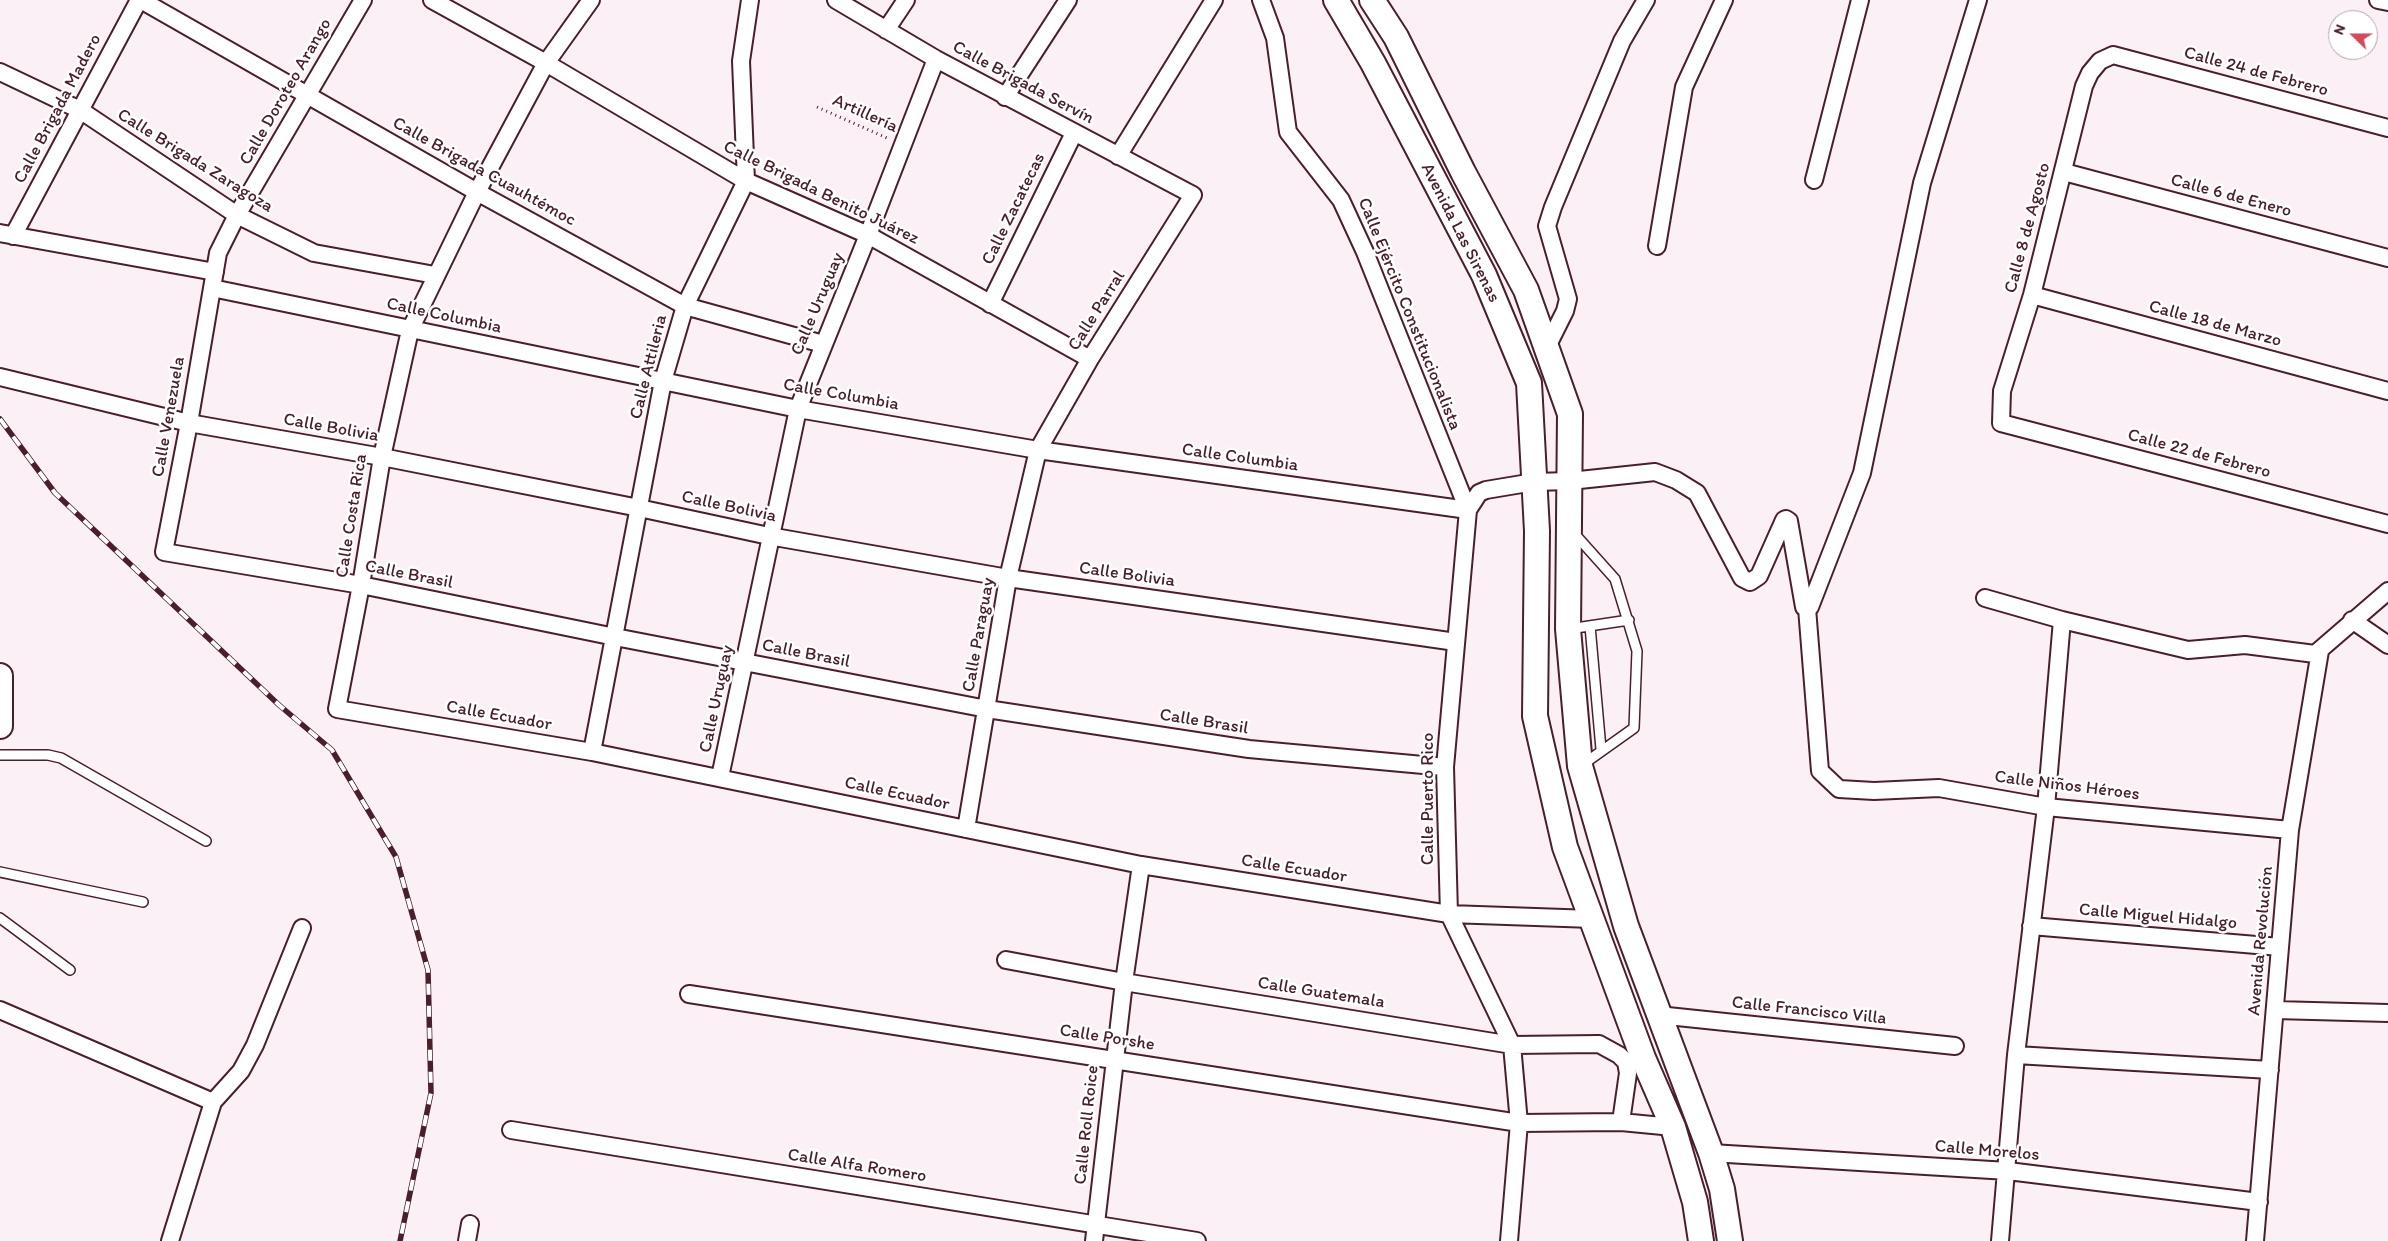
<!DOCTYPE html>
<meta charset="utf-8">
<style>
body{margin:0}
#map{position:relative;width:2388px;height:1241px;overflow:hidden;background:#faf0f6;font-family:Itim,sans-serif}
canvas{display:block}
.north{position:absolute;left:2328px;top:10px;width:50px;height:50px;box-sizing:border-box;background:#fff;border:1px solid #b7a5aa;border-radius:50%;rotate:292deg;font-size:14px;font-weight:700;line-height:20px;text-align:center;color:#4a1f2b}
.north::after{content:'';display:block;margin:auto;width:18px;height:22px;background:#d1495b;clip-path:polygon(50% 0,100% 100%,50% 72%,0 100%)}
</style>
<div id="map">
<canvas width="2388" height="1241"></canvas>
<div class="north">N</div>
</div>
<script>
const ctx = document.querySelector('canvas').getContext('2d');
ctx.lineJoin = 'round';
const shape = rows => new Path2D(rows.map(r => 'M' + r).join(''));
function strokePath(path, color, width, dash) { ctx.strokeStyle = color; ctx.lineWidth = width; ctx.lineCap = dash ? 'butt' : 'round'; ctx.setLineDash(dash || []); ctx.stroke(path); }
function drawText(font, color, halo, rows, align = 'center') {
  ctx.font = font + ' Itim,sans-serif'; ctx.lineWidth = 5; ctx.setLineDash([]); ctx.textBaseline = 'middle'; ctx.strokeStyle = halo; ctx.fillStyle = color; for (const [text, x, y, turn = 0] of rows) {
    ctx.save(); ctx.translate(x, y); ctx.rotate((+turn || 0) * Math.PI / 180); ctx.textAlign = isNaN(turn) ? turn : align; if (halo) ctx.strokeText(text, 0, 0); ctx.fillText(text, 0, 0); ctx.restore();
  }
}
const path = shape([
 [817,107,887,138]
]);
const service = shape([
 [1573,532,1615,579,1637,651,1634,728,1582,765],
 [1590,626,1601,749],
 [1569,629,1629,620],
 [0,755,48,755,61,758,206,841],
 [0,872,143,902],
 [0,918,70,970]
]);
const minor = shape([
 [141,0,477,192,685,306,823,344],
 [363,0,237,215,218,253,189,423,164,552,361,585,615,637,987,709,1249,749,1445,767],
 [432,0,546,63,746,181,868,235,1090,359],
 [591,0,546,63,477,192,410,330,382,457,361,585,337,709,592,752,1141,865,1449,914,1593,919],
 [836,0,936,59,1193,195,1090,359,1038,450,1008,578,966,829],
 [1261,0,1275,38,1288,132,1341,200,1365,252,1468,510,1445,767,1449,914,1512,1045,1519,1123,1509,1241],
 [2378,0,2388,2],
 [886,30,906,0],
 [0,72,80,110,237,215,314,253,435,275],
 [1005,97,1068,0],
 [2388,128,2113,55,2100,61,2090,73,2084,86,2032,295,2002,391,2001,423,2388,524],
 [1118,156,1214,0],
 [2064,172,2388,258],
 [1814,180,1860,0],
 [0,233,215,272],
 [13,236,139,0],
 [1657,246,1684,87,1724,0],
 [212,288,798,409,1038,450,1468,510],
 [2032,295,2388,391],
 [990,304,1074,133],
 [1546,349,1565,311,1568,299,1547,226,1553,207,1622,41,1646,0],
 [0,377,189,423,382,457,639,508,769,536,1008,578,1456,642],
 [1468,510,1479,493,1486,490,1534,482,1570,481,1655,472,1676,480,1697,493,1742,578,1750,582,1759,576,1784,520,1786,519,1789,521,1804,607,1807,608,1820,771,1839,789,1874,791,1939,788,2046,807,2290,830],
 [1985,598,2062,620,2046,807,2016,1055,2000,1241],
 [1807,608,1810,607,1862,473,1922,183,1978,0],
 [2062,620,2188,650,2245,645,2315,654,2320,651,2290,830,2255,1241],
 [2352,620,2388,645],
 [2315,654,2388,591],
 [592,752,663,381,685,306,746,181,741,61,750,0],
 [720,777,798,409,868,235,936,59],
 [2031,926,2280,947],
 [1006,960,1124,982,1512,1045,1599,1044,1619,1055,1626,1062,1628,1073,1621,1122],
 [689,994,1519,1123,1621,1122,1673,1127],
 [0,1010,213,1102],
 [2275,1010,2388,1013],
 [1658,1015,1955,1046],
 [2016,1055,2270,1070],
 [511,1130,1197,1241],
 [1711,1153,2008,1171,2259,1202],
 [170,1241,213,1102,241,1071,255,1045,302,928],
 [467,1241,470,1224],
 [1094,1241,1124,982,1141,865]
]);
const secondary = shape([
 [1336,0,1373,63,1484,275,1529,383,1537,531,1535,716,1565,847,1643,1058,1673,1127,1695,1202,1701,1241],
 [1372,0,1396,37,1463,172,1526,290,1570,414,1568,629,1580,766,1626,926,1711,1153,1722,1189,1730,1241],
 [0,676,0,726]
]);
const rail = shape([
 [0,419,55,493,279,705,332,750,396,857,428,970,431,1093,400,1241]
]);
const streetNames = [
 ["Calle 24 de Febrero",2256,72,15],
 ["Calle Brigada Servín",1023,83,28],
 ["Calle Doroteo Arango",286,92,-60],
 ["Calle Brigada Madero",58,109,-62],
 ["Artillería",865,114,24],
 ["Calle Brigada Zaragoza",195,161,32],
 ["Calle Brigada Cuauhtémoc",484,172,29],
 ["Calle Brigada Benito Juárez",821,193,26],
 ["Calle 6 de Enero",2231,196,15],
 ["Calle Zacatecas",1014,209,-64],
 ["Calle 8 de Agosto",2028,228,-75],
 ["Avenida Las Sirenas",1460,233,63],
 ["Calle Uruguay",818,304,-67],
 ["Calle Parral",1097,311,-58],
 ["Calle Ejército Constitucionalista",1409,314,68],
 ["Calle Columbia",444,316,12],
 ["Calle 18 de Marzo",2215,324,15],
 ["Calle Attileria",649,367,-76],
 ["Calle Columbia",841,395,10],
 ["Calle Venezuela",169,417,-80],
 ["Calle Bolivia",331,428,10],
 ["Calle 22 de Febrero",2199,454,15],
 ["Calle Columbia",1240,458,8],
 ["Calle Bolivia",729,507,12],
 ["Calle Costa Rica",352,516,-81],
 ["Calle Brasil",409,575,11],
 ["Calle Bolivia",1127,575,8],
 ["Calle Paraguay",979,635,-80],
 ["Calle Brasil",806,654,11],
 ["Calle Uruguay",717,699,-78],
 ["Calle Ecuador",499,716,10],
 ["Calle Brasil",1204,722,9],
 ["Calle Niños Héroes",2067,786,7],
 ["Calle Ecuador",897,794,12],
 ["Calle Puerto Rico",1428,799,-90],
 ["Calle Ecuador",1294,869,9],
 ["Calle Miguel Hidalgo",2158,917,5],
 ["Avenida Revolución",2261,941,-85],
 ["Calle Guatemala",1321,993,9],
 ["Calle Francisco Villa",1809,1011,6],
 ["Calle Porshe",1107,1038,9],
 ["Calle Roll Roice",1087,1125,-84],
 ["Calle Morelos",1987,1151,5],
 ["Calle Alfa Romero",857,1166,9]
];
strokePath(service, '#4a1f2b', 12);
strokePath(minor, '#4a1f2b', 20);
strokePath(secondary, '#4a1f2b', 28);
strokePath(path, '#4a1f2b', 3, [1, 4]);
strokePath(service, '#fff', 9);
strokePath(minor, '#fff', 16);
strokePath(secondary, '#fff', 24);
strokePath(rail, '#4a1f2b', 5.5);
strokePath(rail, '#fff', 4, [11]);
drawText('18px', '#4a1f2b', '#fff', streetNames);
</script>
